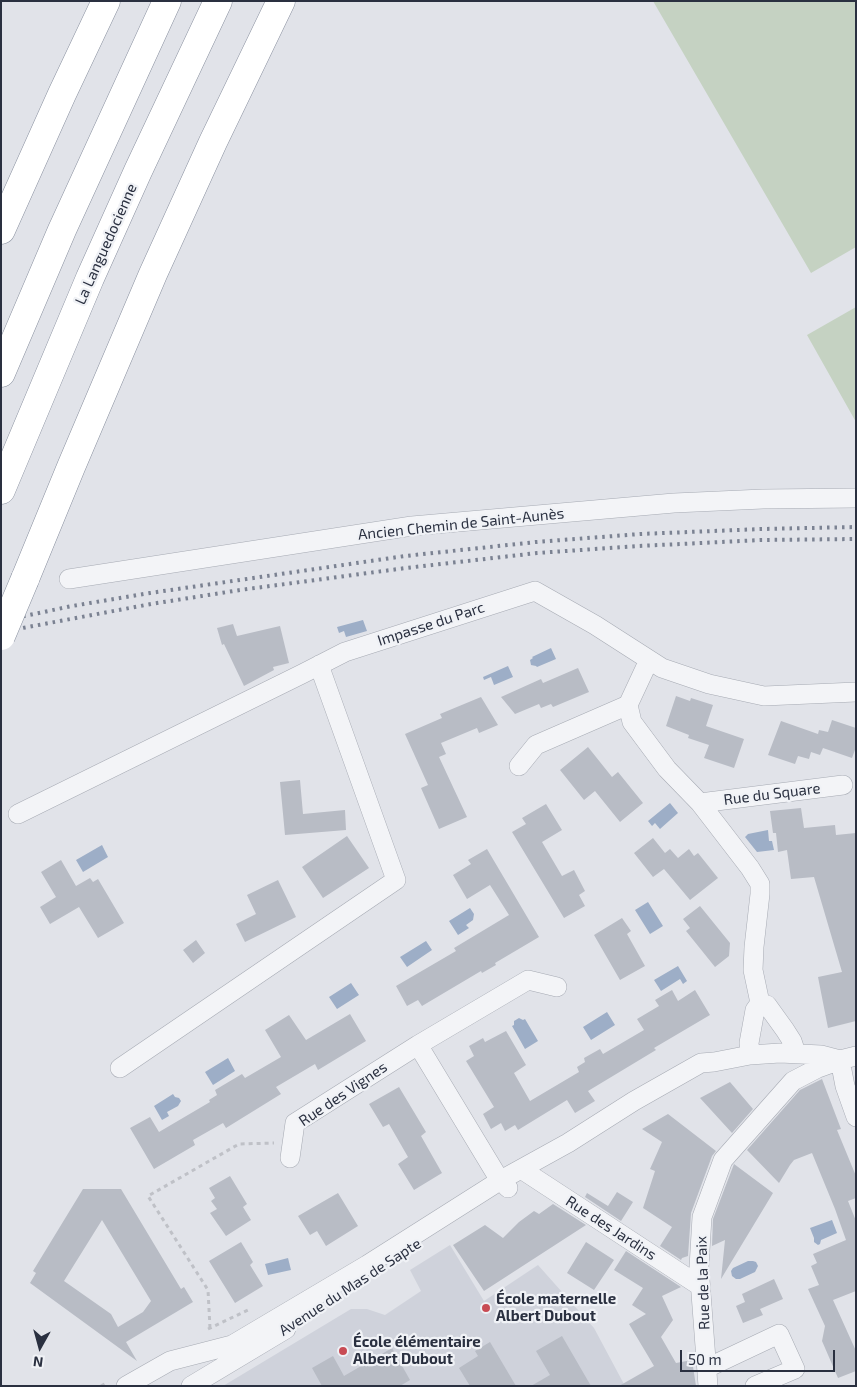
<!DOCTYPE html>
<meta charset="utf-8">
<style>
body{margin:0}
#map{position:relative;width:857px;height:1387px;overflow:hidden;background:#e1e3e9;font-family:"Exo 2",sans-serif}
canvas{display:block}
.frame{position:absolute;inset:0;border:2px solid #2a3040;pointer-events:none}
.north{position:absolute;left:15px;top:1322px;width:50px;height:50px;-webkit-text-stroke:4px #f0f2f6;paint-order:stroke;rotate:187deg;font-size:14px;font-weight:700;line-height:20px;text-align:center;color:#2a3040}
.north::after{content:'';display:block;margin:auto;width:18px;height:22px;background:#2a3040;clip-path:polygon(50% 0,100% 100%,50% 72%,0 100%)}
.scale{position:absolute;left:680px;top:1350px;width:155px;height:22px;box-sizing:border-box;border:2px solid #2a3040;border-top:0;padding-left:6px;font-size:15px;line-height:18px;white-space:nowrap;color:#2a3040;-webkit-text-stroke:4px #f0f2f6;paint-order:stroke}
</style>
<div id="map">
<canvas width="857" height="1387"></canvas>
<div class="frame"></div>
<div class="north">N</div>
<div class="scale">50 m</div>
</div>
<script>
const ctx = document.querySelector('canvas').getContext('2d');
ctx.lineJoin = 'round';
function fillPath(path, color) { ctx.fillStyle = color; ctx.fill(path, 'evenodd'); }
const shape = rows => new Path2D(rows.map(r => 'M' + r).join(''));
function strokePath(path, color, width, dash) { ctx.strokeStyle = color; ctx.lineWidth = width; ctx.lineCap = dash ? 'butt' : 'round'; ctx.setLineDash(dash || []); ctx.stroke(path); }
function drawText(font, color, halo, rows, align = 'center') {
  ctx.font = font + ' "Exo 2",sans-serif'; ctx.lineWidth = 4.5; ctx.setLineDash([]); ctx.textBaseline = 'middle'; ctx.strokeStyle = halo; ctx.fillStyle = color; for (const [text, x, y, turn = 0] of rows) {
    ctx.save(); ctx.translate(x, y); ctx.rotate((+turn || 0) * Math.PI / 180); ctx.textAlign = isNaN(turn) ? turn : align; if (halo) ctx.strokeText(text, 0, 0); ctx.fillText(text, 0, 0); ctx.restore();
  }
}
const built = shape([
 [450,1245,484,1301,538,1265,594,1328,625,1386,223,1386,351,1309,367,1309,385,1315,421,1291,410,1270]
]);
const green = shape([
 [653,1,856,1,856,247,811,273],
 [856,307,856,422,807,335]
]);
const water = shape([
 [363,620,367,631,346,637,344,631,339,633,337,627],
 [551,648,556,659,537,667,536,666,531,665,530,660,533,658,532,657],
 [508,666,513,677,494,685,491,677,484,680,483,677],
 [670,803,678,813,660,829,655,823,652,826,648,821],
 [768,830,769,841,772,841,774,850,757,852,745,837,748,834],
 [102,845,108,857,83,872,76,860],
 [648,902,663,926,650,934,635,910],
 [470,908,474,914,473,920,466,925,469,928,458,935,449,921],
 [426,941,432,950,407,967,400,957],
 [678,966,687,981,683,984,680,979,661,991,654,980],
 [351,983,359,995,337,1009,329,997],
 [607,1012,615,1025,591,1040,583,1027],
 [519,1018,523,1020,525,1019,538,1041,525,1049,512,1026,514,1025,514,1021],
 [228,1058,235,1071,213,1085,205,1072],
 [173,1094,175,1097,179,1098,181,1101,178,1106,167,1112,169,1116,162,1120,154,1106],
 [832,1220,837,1233,821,1240,820,1244,818,1245,814,1242,814,1238,810,1228],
 [288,1258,291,1270,268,1275,265,1264],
 [748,1261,753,1261,756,1262,758,1266,755,1272,740,1279,736,1279,732,1276,731,1271,733,1268]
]);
const building = shape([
 [233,624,237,636,280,626,289,663,273,667,274,670,244,686,224,644,222,645,217,628],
 [578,668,589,692,553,707,551,704,541,708,539,704,515,714,501,697,541,679,543,683],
 [676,696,690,701,691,698,713,705,706,726,744,739,734,768,704,758,709,745,688,738,689,735,666,726],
 [481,697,498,725,479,733,477,728,441,743,446,754,439,757,467,817,439,829,421,788,428,785,405,734,442,718,440,714],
 [832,720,856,728,856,747,852,758,823,748,820,755,811,752,809,759,798,756,795,764,768,755,781,721,818,734,819,730,828,732],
 [588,747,612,777,618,772,643,803,620,822,595,791,584,800,560,770],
 [300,780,303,814,345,810,346,830,285,835,280,782],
 [546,804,562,830,542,842,562,876,574,870,585,891,579,895,585,906,564,918,512,832,526,824,522,818],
 [801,808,804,828,835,825,836,835,856,833,856,1021,828,1028,818,977,842,972,814,877,791,879,787,850,778,852,776,833,773,833,770,811],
 [347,836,369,868,323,898,302,867],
 [653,838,665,853,670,849,678,858,689,849,694,856,698,853,718,878,690,900,664,869,653,877,634,853],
 [487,849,539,937,495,963,496,965,482,973,481,971,422,1006,418,1000,407,1006,396,986,456,951,454,948,509,915,490,885,467,899,453,875,471,864,468,860],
 [61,860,76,886,90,878,93,882,98,879,124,923,98,938,79,907,50,924,40,907,56,897,41,872],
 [278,880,296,917,245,942,236,924,256,914,247,895],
 [700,906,730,943,729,956,715,967,686,931,690,928,683,919],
 [622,918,631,931,627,934,645,966,620,980,594,935],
 [196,940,205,953,193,963,183,950],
 [672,990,678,1001,695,990,710,1015,654,1048,656,1050,588,1091,595,1101,575,1113,567,1100,518,1130,515,1125,505,1131,501,1123,491,1129,483,1114,494,1107,466,1061,474,1056,469,1046,483,1038,485,1042,506,1031,526,1065,514,1073,530,1101,579,1072,577,1067,585,1062,584,1058,600,1049,603,1054,644,1030,637,1019,659,1006,655,1000],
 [350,1014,366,1041,318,1070,315,1064,276,1087,281,1094,226,1128,223,1123,193,1140,195,1145,154,1169,130,1128,150,1117,159,1132,210,1102,209,1100,217,1095,215,1090,242,1074,245,1078,281,1057,265,1030,289,1015,306,1040],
 [822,1079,841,1129,837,1130,856,1176,856,1198,848,1201,856,1221,856,1291,833,1300,856,1351,856,1371,838,1378,822,1341,825,1326,808,1289,819,1285,811,1266,817,1263,813,1254,846,1240,835,1209,812,1153,794,1160,790,1165,779,1183,747,1150,800,1090],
 [730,1082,753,1109,732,1133,700,1098],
 [399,1087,426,1132,421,1136,442,1173,414,1190,398,1164,408,1157,389,1124,383,1127,369,1104],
 [668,1114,716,1151,712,1156,691,1213,688,1256,682,1258,681,1260,660,1246,672,1227,643,1208,655,1171,650,1169,662,1142,642,1129],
 [734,1164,773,1193,721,1279,725,1240,712,1246,713,1219],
 [230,1176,247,1204,243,1207,251,1220,226,1236,210,1213,217,1209,211,1201,215,1198,209,1188],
 [83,1189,121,1189,181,1289,184,1287,193,1302,126,1342,137,1361,30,1283,36,1273,33,1271],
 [102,1220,151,1301,143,1312,118,1327,111,1314,64,1281],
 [617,1192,633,1202,621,1221,585,1197,587,1193,608,1206],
 [338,1193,358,1226,326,1246,317,1231,310,1235,298,1216],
 [553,1204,586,1225,484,1291,453,1245,485,1225,503,1238,519,1222,534,1211,539,1214],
 [241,1242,253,1262,250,1265,263,1286,235,1303,209,1261],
 [586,1242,614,1260,594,1290,567,1273],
 [626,1251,681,1287,662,1296,673,1320,661,1337,676,1363,692,1360,696,1386,619,1386,654,1366,629,1324,646,1314,632,1305,643,1288,614,1270],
 [774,1279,783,1299,760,1309,763,1315,743,1323,736,1306,745,1302,742,1294],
 [562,1336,591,1386,531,1386,550,1375,536,1351],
 [490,1342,516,1386,470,1386,459,1368,478,1356,475,1351],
 [392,1348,410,1380,400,1386,322,1386,312,1368,333,1356,344,1376]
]);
const path = shape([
 [210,1328,208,1290,148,1196,239,1144,274,1143],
 [208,1329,248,1310],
 [101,1386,108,1382]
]);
const street = shape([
 [69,579,412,526,674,503,763,499,856,498],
 [649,660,628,705,632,722,667,769,700,803,750,868,760,884,760,894,754,947,753,970,760,1003,755,1010,749,1043,750,1055],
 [519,766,536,745,628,705],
 [700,803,843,785],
 [18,814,302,674,345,652,535,591,595,625,662,668,709,684,764,696,856,692],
 [760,1003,767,1005,785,1030,792,1041,796,1053],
 [418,1045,496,1174,508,1188],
 [120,1068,396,880,319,665],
 [290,1158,295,1123,418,1045,528,980,557,987],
 [521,1169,700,1286],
 [707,1368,779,1334,795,1369,755,1386],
 [126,1386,170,1361,232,1345,367,1265,501,1180,568,1143,634,1101,701,1063,714,1062,750,1055,780,1053,821,1055,840,1060,856,1056],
 [191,1386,286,1329],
 [708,1386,699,1267,702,1217,723,1160,793,1081,818,1068,840,1060,845,1086,856,1117]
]);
const highway = shape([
 [1,230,62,94,106,1],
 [1,373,62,230,167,1],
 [1,490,90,278,138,171,218,1],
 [25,579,71,467,153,274,213,142,281,1]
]);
const rail = shape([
 [1,621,72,606,150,593,405,556,536,542,640,534,762,529,856,527],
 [1,632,151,604,240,590,406,568,537,553,639,546,762,540,856,539]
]);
const highwayBridge = shape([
 [1,636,25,579]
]);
const markers = [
 [486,1308,5,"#c84b54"],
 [343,1351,5,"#c84b54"]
];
const streetNames = [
 ["La Languedocienne",106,244,-66],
 ["Ancien Chemin de Saint-Aunès",461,524,-6],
 ["Impasse du Parc",431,624,-18],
 ["Rue du Square",772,794,-7],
 ["Rue des Vignes",343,1094,-34],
 ["Rue des Jardins",611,1228,33],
 ["Rue de la Paix",703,1283,-92],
 ["Avenue du Mas de Sapte",350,1287,-33]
];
const poiNames = [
 ["École maternelle",496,1299],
 ["Albert Dubout",496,1316],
 ["École élémentaire",353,1342],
 ["Albert Dubout",353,1359]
];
fillPath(built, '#cfd2db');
fillPath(green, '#c5d2c2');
fillPath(water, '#9daec7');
fillPath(building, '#b8bcc5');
strokePath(street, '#a6aab3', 20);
strokePath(highway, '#89909f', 29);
strokePath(path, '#bfc1c7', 3, [4, 4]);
strokePath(street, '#f3f4f7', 19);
strokePath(highway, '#fff', 28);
strokePath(rail, '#7b8292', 4, [2.5, 5]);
strokePath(highwayBridge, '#89909f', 29, []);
strokePath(highwayBridge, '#fff', 28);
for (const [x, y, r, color] of markers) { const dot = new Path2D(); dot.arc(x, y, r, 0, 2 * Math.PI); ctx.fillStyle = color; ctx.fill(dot); strokePath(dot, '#f0f2f6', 2); }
drawText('15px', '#2a3040', '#f0f2f6', streetNames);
drawText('bold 15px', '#2a3040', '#f0f2f6', poiNames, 'left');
</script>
